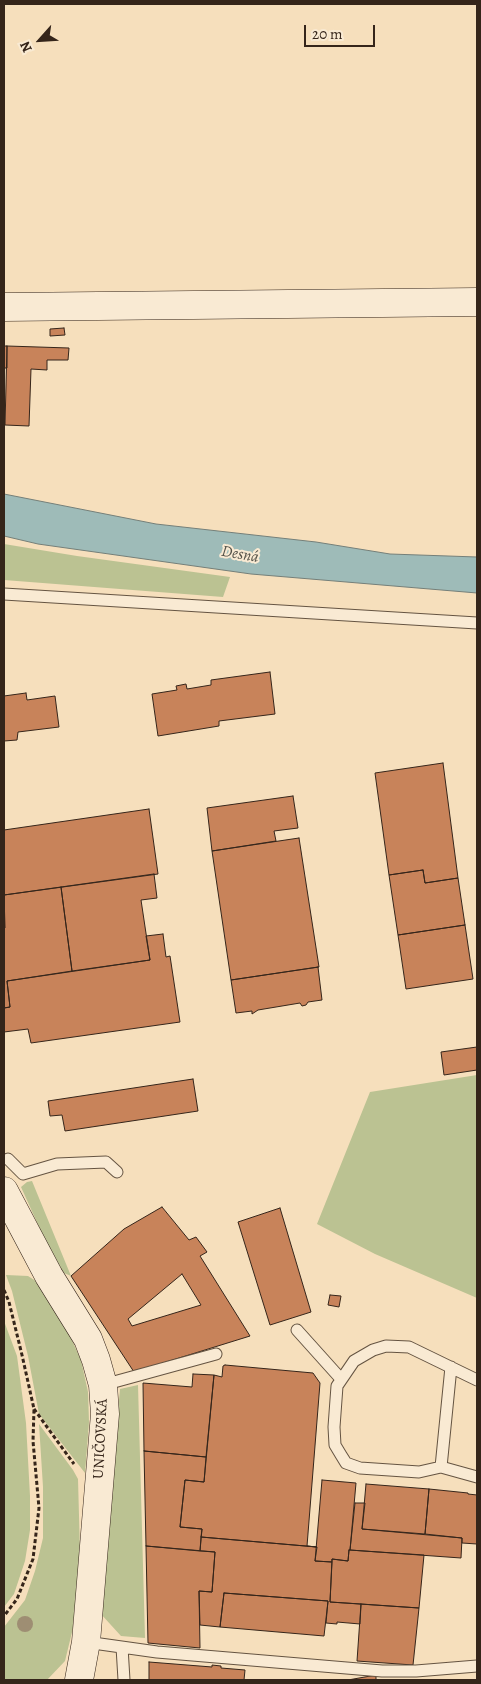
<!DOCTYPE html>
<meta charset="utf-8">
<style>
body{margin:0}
#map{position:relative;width:481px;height:1684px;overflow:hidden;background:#f6dfbc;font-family:Alegreya,serif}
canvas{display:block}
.frame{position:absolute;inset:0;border:5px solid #35251a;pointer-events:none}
.north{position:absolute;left:15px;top:15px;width:50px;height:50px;-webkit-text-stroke:4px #f9ead3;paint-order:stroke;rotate:244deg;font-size:14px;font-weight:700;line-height:20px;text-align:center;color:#35251a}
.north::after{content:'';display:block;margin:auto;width:18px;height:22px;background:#35251a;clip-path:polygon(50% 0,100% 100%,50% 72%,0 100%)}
.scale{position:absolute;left:304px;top:25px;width:71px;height:22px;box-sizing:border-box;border:2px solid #35251a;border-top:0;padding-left:6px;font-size:15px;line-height:18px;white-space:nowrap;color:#35251a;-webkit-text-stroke:4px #f9ead3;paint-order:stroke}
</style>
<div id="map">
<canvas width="481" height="1684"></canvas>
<div class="frame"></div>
<div class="north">N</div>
<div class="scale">20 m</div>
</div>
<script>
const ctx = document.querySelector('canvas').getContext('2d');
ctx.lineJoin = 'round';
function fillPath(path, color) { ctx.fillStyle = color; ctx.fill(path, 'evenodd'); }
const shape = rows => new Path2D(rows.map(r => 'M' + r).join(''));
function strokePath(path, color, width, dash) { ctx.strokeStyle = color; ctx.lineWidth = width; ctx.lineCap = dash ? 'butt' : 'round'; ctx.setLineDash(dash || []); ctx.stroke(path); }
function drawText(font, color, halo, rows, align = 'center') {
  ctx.font = font + ' Alegreya,serif'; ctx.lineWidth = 4; ctx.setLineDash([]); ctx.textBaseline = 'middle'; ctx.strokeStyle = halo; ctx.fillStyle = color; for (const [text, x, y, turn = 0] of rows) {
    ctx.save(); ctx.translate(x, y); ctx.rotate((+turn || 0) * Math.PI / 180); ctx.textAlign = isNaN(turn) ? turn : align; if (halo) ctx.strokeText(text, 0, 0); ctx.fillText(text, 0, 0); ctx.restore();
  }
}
const green = shape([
 [4,544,77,556,230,577,223,597,4,580],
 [477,1075,477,1298,375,1254,317,1224,370,1092],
 [32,1181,71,1276,64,1273,45,1240,21,1187,27,1182],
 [6,1275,28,1276,39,1283,64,1323,81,1360,88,1392,89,1422,85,1473,39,1414,28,1356,12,1291],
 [4,1321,17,1356,26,1423,30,1496,30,1530,25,1561,14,1594,4,1607],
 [138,1385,145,1638,121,1636,100,1613,120,1389],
 [39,1424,73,1470,78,1479,80,1552,73,1628,65,1661,47,1680,4,1680,4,1627,25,1600,35,1571,43,1538,43,1487]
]);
const water = shape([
 [4,494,156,524,316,542,390,554,477,557,477,593,251,574,38,544,4,536,4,494]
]);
const building = shape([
 [64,328,65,335,50,336,50,329,64,328],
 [4,346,7,346,7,368,4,368,4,346],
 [7,346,69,348,68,360,47,360,47,370,31,369,29,426,5,425,7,346],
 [270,672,275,714,219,721,219,726,158,736,152,694,177,690,176,686,186,684,187,689,211,685,211,680,270,672],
 [26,693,27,700,55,696,59,727,18,732,17,740,4,741,4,696,26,693],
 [443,763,458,878,425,883,423,870,389,875,375,773,443,763],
 [293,796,298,828,274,831,276,841,212,851,207,808,293,796],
 [149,809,158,874,4,895,4,830,149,809],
 [299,838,319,967,231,980,212,851,299,838],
 [423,870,425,883,458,878,465,925,398,935,389,875,423,870],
 [154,874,157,898,141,900,150,960,72,971,61,887,154,874],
 [61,887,72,971,7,981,10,1007,4,1008,4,928,5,928,4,895,61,887],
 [465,925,473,979,406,989,398,935,465,925],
 [163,934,166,957,170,956,180,1022,31,1043,28,1029,4,1032,4,1008,10,1007,7,981,150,960,146,936,163,934],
 [318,967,322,1000,308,1002,306,1005,302,1006,300,1003,258,1010,252,1014,252,1011,236,1013,231,980,318,967],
 [477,1047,477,1070,444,1075,441,1052,477,1047],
 [193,1079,198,1111,65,1131,62,1115,50,1116,48,1101,193,1079],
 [162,1207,189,1240,196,1237,207,1252,200,1256,250,1336,134,1372,71,1276,124,1229,162,1207],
 [182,1274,201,1305,132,1326,128,1319,182,1274],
 [280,1208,311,1312,270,1325,238,1222,280,1208],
 [330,1295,341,1296,339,1307,328,1305,330,1295],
 [225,1365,313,1373,320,1383,307,1546,317,1547,201,1537,202,1529,180,1527,185,1480,204,1482,214,1375,222,1377,223,1366,225,1365],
 [193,1374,214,1375,206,1457,144,1451,143,1383,192,1387,193,1374],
 [144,1451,206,1457,204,1482,185,1480,180,1527,202,1529,200,1551,146,1546,144,1451],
 [322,1480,356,1483,350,1550,349,1550,348,1561,332,1559,332,1562,315,1561,322,1480],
 [366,1484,429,1489,425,1534,362,1529,366,1484],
 [429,1489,468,1493,468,1494,477,1495,477,1544,462,1543,462,1538,425,1534,429,1489],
 [355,1503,365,1503,362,1529,462,1538,461,1558,350,1550,355,1503],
 [201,1537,317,1547,315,1561,332,1562,330,1602,361,1604,360,1624,337,1622,337,1624,326,1623,328,1601,224,1593,220,1627,200,1625,199,1591,212,1592,215,1552,200,1551,201,1537],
 [146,1546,215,1552,212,1592,199,1591,200,1648,148,1643,146,1546],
 [349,1550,424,1555,419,1608,330,1602,332,1559,348,1561,349,1550],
 [224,1593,328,1601,324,1636,220,1627,224,1593],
 [361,1604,419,1608,413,1665,357,1661,361,1604],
 [149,1662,212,1667,212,1665,221,1666,221,1668,245,1670,244,1680,149,1680,149,1662],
 [376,1675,376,1680,348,1680,376,1675]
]);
const path = shape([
 [4,1290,9,1302,22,1355,34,1409,33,1441,39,1508,33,1559,17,1599,4,1616],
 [34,1409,74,1464]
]);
const lane = shape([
 [4,594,477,623],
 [8,1159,23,1174,57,1164,106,1162,117,1172],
 [297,1330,341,1379],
 [477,1380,409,1347,386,1346,373,1350,354,1361,337,1386,334,1427,335,1445,341,1455,346,1463,360,1468,419,1472,441,1467,477,1477],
 [103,1385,216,1354],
 [441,1467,451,1367],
 [86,1642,157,1652,382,1671,416,1671,477,1666],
 [122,1647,124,1680]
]);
const secondary = shape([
 [4,307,477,302],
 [4,1191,49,1276,88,1339,96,1360,103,1385,105,1414,86,1642,79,1680]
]);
const trees = [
 [25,1624]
];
const streetNames = [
 ["UNIČOVSKÁ",101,1439,-87]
];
const waterNames = [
 ["Desná",240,555,10]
];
fillPath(green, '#bbc292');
fillPath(water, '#9ebbb8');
strokePath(water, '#747f79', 1);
fillPath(building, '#c8835a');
strokePath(building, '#35251a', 1);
strokePath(lane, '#655442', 13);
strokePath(secondary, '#35251a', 29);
strokePath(path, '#35251a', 3, [4, 2.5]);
strokePath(lane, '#f9ead3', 11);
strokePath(secondary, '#f9ead3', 28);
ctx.fillStyle = '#9e8e73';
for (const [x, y] of trees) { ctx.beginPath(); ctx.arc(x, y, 8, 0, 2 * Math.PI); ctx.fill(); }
drawText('15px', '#35251a', '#f9ead3', streetNames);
drawText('italic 16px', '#545249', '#f9ead3', waterNames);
</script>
